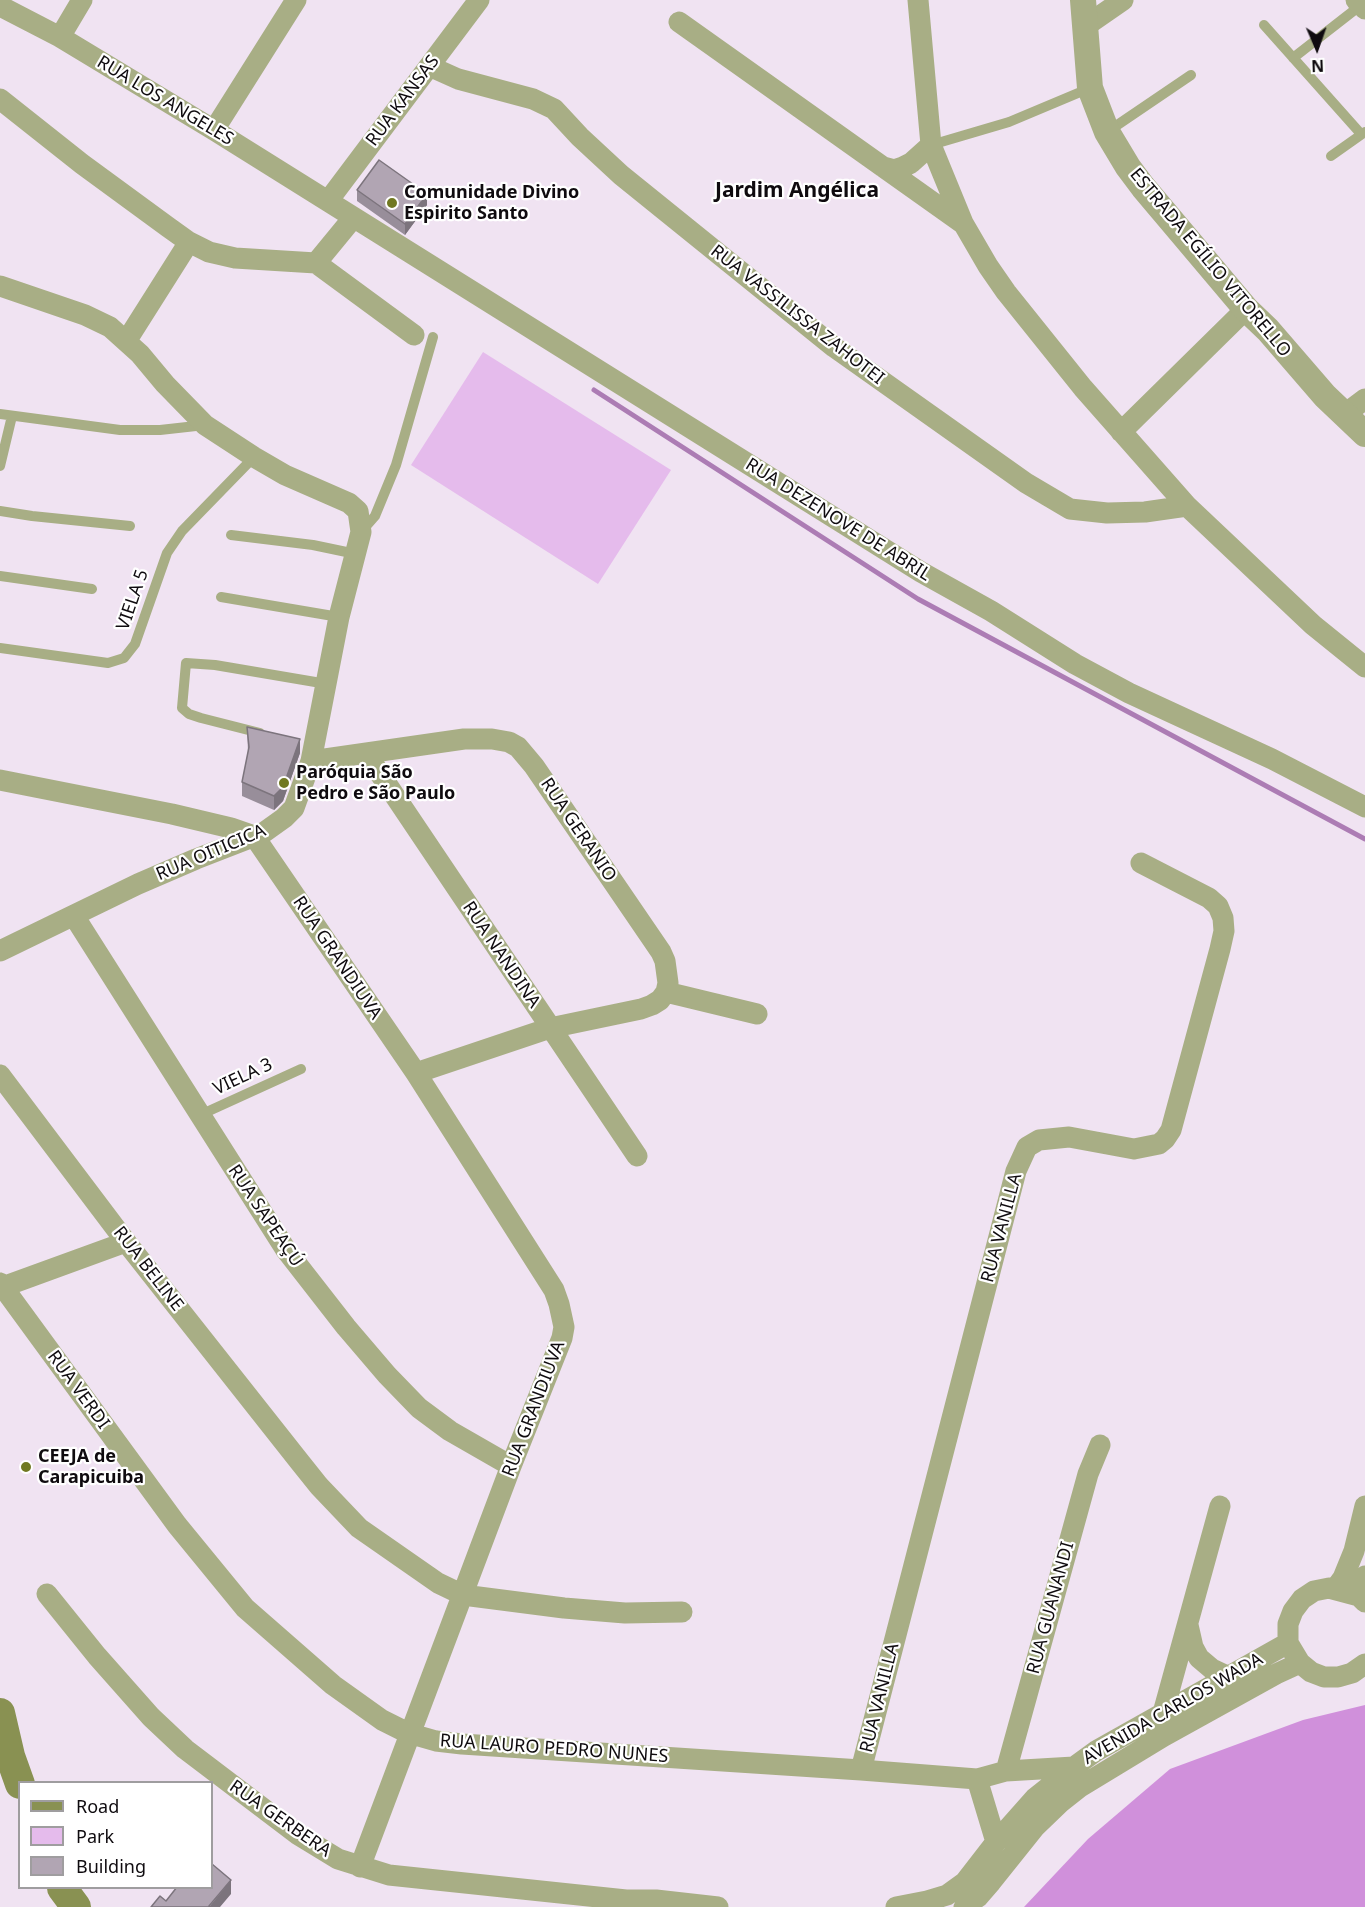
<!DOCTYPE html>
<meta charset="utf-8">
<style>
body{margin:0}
#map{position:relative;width:1365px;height:1907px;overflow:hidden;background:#f0e3f2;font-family:"Noto Sans",sans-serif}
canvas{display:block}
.legend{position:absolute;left:18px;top:1781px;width:195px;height:108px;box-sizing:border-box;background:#fff;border:2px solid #9f9d9f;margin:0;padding:8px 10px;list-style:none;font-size:18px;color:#0f0b0f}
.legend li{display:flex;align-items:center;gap:12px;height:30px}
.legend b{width:30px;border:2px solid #9f9d9f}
.north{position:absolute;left:1287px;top:18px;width:60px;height:60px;-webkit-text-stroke:4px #fff;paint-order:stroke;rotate:178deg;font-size:16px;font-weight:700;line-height:24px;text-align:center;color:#0f0b0f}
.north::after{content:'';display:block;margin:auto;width:21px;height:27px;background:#0f0b0f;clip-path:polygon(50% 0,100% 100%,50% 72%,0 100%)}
</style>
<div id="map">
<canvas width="1365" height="1907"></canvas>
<ul class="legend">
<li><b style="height:8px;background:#899152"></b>Road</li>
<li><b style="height:16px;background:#e5bbec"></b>Park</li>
<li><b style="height:16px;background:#b1a5b3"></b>Building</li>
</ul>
<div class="north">N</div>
</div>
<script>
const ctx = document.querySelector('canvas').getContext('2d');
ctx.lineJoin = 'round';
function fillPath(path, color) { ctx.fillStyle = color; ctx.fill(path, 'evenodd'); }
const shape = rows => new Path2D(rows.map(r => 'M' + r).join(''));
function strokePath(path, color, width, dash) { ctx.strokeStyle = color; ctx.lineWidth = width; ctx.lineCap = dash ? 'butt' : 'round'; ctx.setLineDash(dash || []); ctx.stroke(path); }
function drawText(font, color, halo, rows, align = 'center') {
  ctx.font = font + ' "Noto Sans",sans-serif'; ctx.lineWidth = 4.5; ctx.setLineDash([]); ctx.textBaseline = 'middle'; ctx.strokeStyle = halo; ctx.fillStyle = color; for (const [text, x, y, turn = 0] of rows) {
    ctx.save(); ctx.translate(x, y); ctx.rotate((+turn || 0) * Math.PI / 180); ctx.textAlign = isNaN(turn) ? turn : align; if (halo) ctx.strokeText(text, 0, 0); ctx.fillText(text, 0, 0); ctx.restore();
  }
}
const green = shape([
 [483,352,671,470,598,584,411,465]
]);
const forest = shape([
 [1365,1705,1365,1907,1024,1907,1088,1839,1170,1769,1303,1720]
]);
const stream = shape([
 [594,390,918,599,1365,839]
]);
const service = shape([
 [1264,25,1361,134],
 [1293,58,1361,5],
 [1107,132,1191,75],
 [931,145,1009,122,1090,88],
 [1331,156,1365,132],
 [0,414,120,430,160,430,205,425],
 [0,466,12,416],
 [0,511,32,516,130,526],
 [361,532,375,516,396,465,433,337],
 [231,535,313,545,356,554],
 [0,576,92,589],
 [221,597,339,617],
 [0,648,108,663,124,658,135,644,167,553,182,531,254,457],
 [260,733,201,718,189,714,182,708,186,663,215,665,327,684],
 [200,1115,301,1069]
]);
const minor = shape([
 [918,0,931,145,963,223,988,266,1006,292,1083,388,1187,506,1313,625,1365,667],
 [1356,0,1365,9],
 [0,6,60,37,214,130,921,572,991,611,1075,664,1129,693,1272,759,1365,807],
 [679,22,962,223],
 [1084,27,1123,0],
 [60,37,82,0],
 [429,66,458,79,533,99,554,109,580,137,621,175,834,347,1026,483,1070,509,1107,513,1145,512,1187,506],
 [0,99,82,164,168,227,189,242,209,252,235,258,316,263,353,218],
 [214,130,296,0],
 [883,167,894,170,903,167,911,163,931,145],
 [328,201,479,0],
 [316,263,414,335],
 [0,286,85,315,110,327,140,354,165,384,205,425,254,457,285,475,349,503,358,511,361,532,339,617,311,761,294,808,284,818,263,833,196,859,138,884,0,951],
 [127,340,189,242],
 [1345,414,1365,399],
 [1121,432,1246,309],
 [366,753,637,1156],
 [311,761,464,739,492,739,509,742,518,747,534,766,661,952,665,961,668,983,666,992,660,1000,652,1005,641,1009,550,1028,416,1073],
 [0,780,172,814,231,828,254,836,416,1073,554,1290,559,1304,564,1327,562,1338,511,1466,360,1867],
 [74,916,286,1250,346,1327,387,1375,419,1408,450,1431,511,1466],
 [666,992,757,1014],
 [0,1075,126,1242,299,1461,319,1486,359,1528,438,1583,463,1595,564,1608,625,1613,682,1612],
 [0,1283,177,1525,245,1608,333,1685,382,1720,408,1733,436,1741,462,1744,861,1770,977,1779,1006,1771,1074,1767],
 [0,1288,126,1242],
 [1335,1589,1343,1578,1354,1551,1365,1506],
 [47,1594,97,1656,151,1717,185,1749,297,1834,338,1859,389,1875,626,1900,656,1900,718,1907],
 [1359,1596,1365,1576],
 [1365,1602,1359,1596,1329,1588,1314,1591,1302,1599,1293,1611,1288,1624,1288,1643,1300,1663,1311,1672,1324,1677,1338,1677,1352,1673,1365,1664],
 [1188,1625,1193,1647,1199,1658,1212,1669,1229,1677],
 [1163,1713,1220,1506],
 [861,1770,1016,1171,1027,1147,1039,1140,1069,1137,1134,1149,1159,1144,1165,1139,1171,1130,1220,949,1224,931,1223,918,1218,906,1209,898,1141,863],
 [1006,1771,1088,1474,1100,1445],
 [977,1779,996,1842],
 [896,1907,927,1901,947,1895,965,1882,996,1842,1035,1798,1074,1767,1096,1751,1288,1643],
 [964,1907,978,1897,991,1882,1035,1827,1061,1802,1080,1787,1164,1736,1276,1674,1300,1663]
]);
const tertiary = shape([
 [1083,0,1090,88,1107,132,1128,167,1143,187,1246,309,1268,330,1325,396,1365,434]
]);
const secondary = shape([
 [0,1713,10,1756,20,1784],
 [62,1888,76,1907]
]);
const wall = shape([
 [357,190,427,205,405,235,357,201],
 [247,727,300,753,283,801,274,810,242,796,242,782,248,752]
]);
const shadedWall = shape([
 [427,194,427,205,405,235,405,224],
 [300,739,300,753,283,801,274,810,274,796],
 [231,1880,231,1894,220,1907,209,1907]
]);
const building = shape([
 [379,160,427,194,405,224,357,190,379,160],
 [247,727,300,739,283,787,274,796,242,782,249,747,247,727],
 [212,1864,231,1880,209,1906,210,1907,151,1907,160,1896,166,1901,177,1887,212,1887,212,1864]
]);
const markers = [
 [392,203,6,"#707821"],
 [284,783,6,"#707821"],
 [26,1467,6,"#707821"]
];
const streetNames = [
 ["RUA LOS ANGELES",165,101,31],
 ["RUA KANSAS",403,101,-53],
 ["ESTRADA EGÍLIO VITORELLO",1210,263,50],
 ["RUA VASSILISSA ZAHOTEI",797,315,38],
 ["RUA DEZENOVE DE ABRIL",838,520,32],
 ["VIELA 5",133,600,-71],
 ["RUA GERANIO",578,830,56],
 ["RUA OITICICA",211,853,-23],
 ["RUA NANDINA",501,955,56],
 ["RUA GRANDIUVA",337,958,56],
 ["VIELA 3",243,1077,-25],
 ["RUA SAPEAÇÚ",265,1216,56],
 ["RUA VANILLA",1002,1228,-75],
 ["RUA BELINE",148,1269,52],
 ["RUA VERDI",78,1390,54],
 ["RUA GRANDIUVA",534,1409,-69],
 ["RUA GUANANDI",1051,1608,-75],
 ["RUA VANILLA",880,1698,-76],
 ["AVENIDA CARLOS WADA",1173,1709,-30],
 ["RUA LAURO PEDRO NUNES",554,1749,4],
 ["RUA GERBERA",280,1819,35]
];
const poiNames = [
 ["Comunidade Divino",404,193],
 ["Espirito Santo",404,214],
 ["Paróquia São",296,773],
 ["Pedro e São Paulo",296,794],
 ["CEEJA de",38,1457],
 ["Carapicuiba",38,1478]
];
const quarterNames = [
 ["Jardim Angélica",797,191]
];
fillPath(green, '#e5bbec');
fillPath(forest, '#d090db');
strokePath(stream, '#ac7cb4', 5);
strokePath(service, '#a8ae85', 10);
strokePath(minor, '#a8ae85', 21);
strokePath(tertiary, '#a8ae85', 26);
strokePath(secondary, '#899152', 30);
fillPath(wall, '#988e9a');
fillPath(shadedWall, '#7c747d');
fillPath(building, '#b1a5b3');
strokePath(building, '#7c747d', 1.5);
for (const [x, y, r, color] of markers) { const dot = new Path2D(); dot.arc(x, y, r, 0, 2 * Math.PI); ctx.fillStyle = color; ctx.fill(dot); strokePath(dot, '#fff', 2); }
drawText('18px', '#0f0b0f', '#fff', streetNames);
drawText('bold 18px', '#0f0b0f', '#fff', poiNames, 'left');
drawText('bold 21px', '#0f0b0f', '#fff', quarterNames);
</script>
